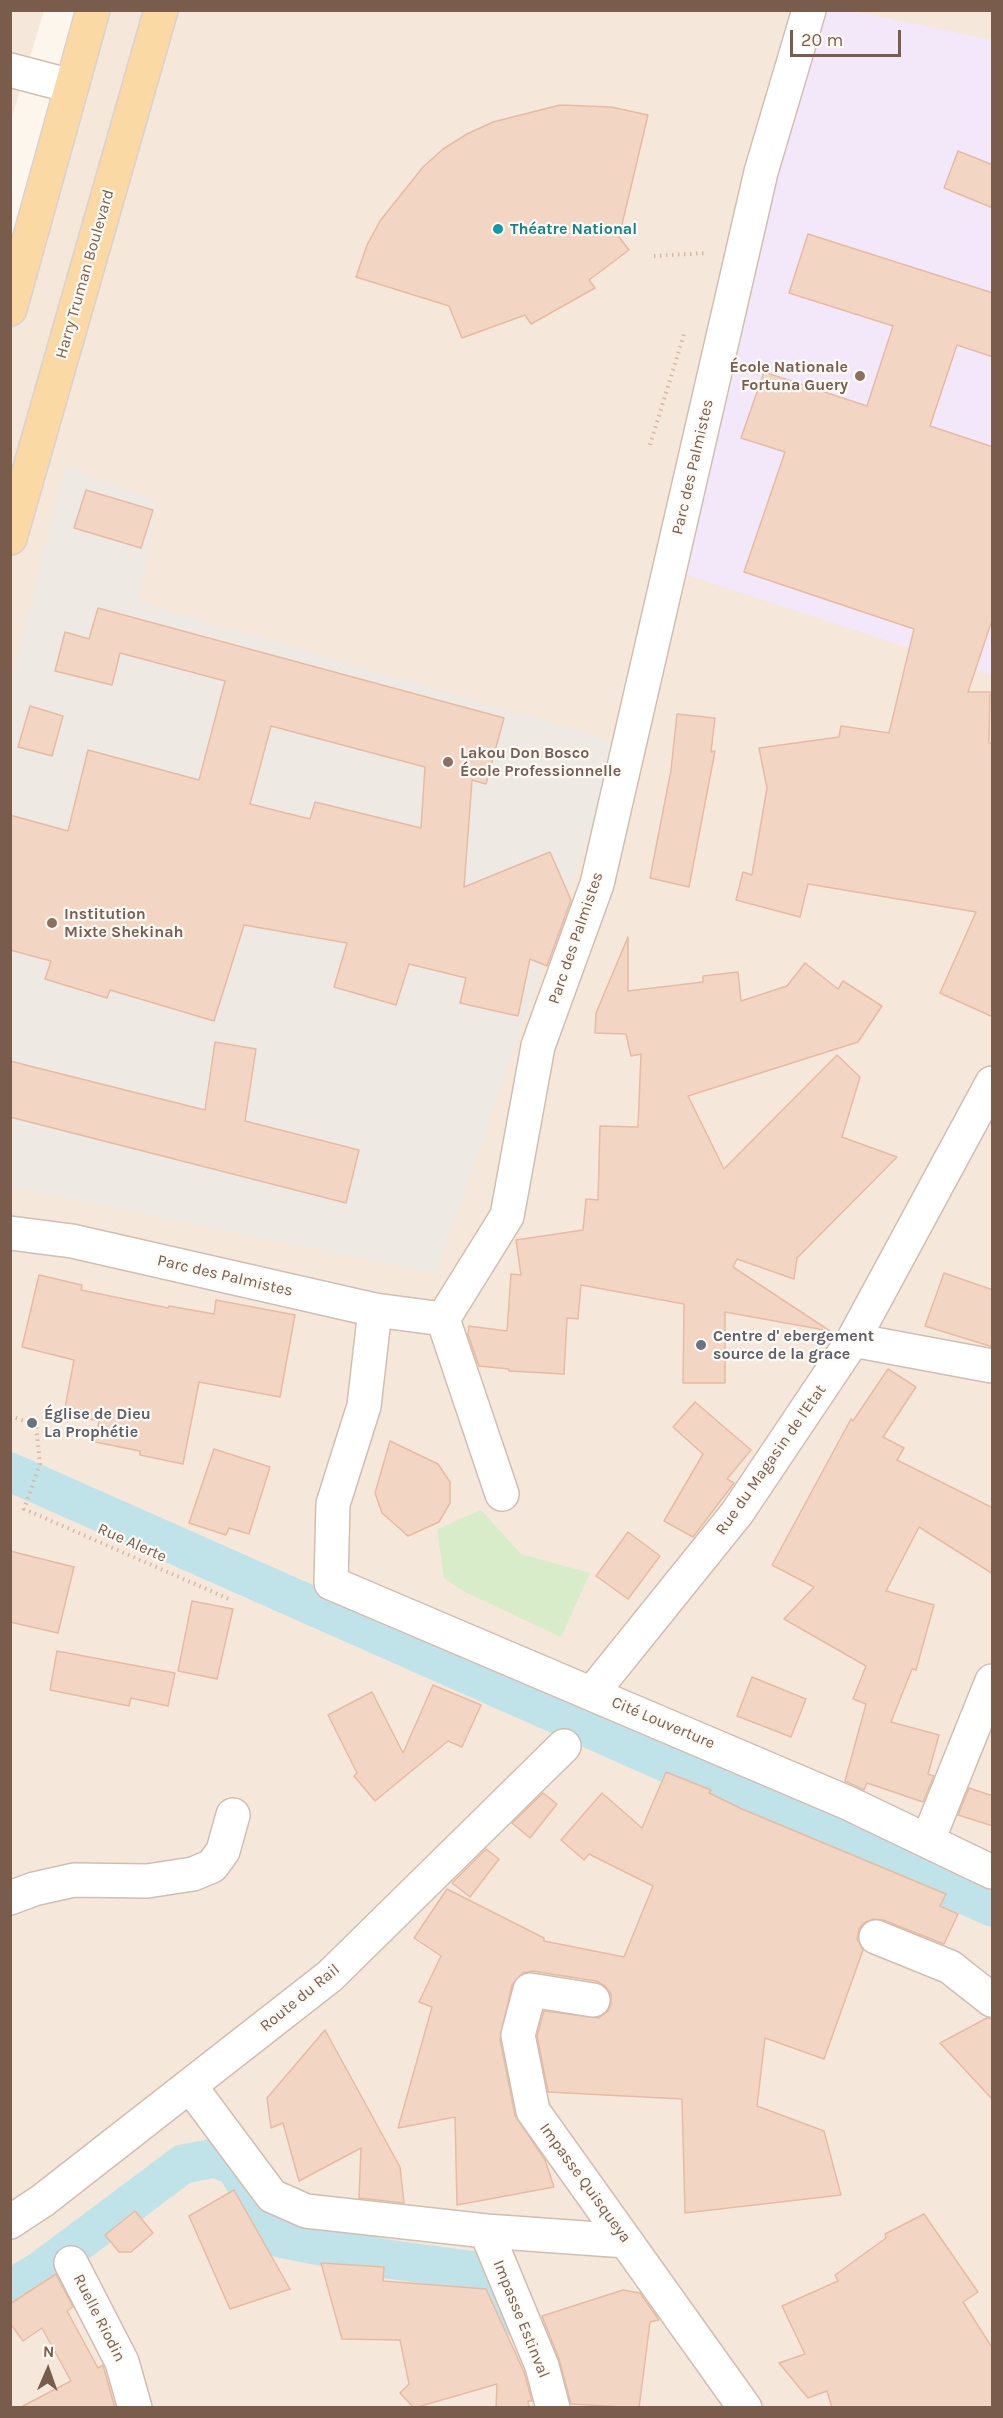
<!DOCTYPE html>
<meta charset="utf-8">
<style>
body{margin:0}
#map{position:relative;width:1003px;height:2418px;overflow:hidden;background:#fdf6ec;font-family:Karla,sans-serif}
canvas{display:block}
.frame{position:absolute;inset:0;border:12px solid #7a5c4d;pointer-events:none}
.north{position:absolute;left:18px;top:2340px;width:60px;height:60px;-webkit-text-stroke:4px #fffaf3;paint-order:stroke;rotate:2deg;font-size:16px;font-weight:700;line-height:24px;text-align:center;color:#7a5c4d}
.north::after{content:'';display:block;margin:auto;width:21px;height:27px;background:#7a5c4d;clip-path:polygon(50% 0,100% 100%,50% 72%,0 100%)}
.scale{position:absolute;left:790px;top:30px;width:111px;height:27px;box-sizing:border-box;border:3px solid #7a5c4d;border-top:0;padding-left:8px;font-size:18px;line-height:21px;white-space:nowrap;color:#7a5c4d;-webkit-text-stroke:4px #fffaf3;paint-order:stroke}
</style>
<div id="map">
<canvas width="1003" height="2418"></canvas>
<div class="frame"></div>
<div class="north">N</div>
<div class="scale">20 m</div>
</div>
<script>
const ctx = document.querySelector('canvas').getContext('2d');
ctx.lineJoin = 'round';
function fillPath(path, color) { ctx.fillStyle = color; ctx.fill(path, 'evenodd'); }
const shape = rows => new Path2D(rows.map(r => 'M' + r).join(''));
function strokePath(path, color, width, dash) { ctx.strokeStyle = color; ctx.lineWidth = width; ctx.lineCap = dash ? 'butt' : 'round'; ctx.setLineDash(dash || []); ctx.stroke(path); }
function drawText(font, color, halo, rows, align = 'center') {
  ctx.font = font + ' Karla,sans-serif'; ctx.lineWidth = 4.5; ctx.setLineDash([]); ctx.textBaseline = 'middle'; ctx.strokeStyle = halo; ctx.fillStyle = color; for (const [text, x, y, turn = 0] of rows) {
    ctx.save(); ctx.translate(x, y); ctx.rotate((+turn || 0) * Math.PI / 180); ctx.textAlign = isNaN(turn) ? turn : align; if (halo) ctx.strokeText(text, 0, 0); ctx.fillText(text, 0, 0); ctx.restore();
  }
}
const residential = shape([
 [11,11,44,11,11,120],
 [91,11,992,11,992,2407,11,2408,10,300]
]);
const industrial = shape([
 [66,466,157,501,139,602,610,740,601,799,436,1273,11,1187,11,683]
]);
const education = shape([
 [819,11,852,11,992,40,992,675,682,573,774,179]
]);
const green = shape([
 [481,1510,521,1554,590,1573,561,1637,465,1592,444,1578,437,1529]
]);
const canal = shape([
 [10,1472,992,1907],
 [10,2289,40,2271,183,2164,216,2158,236,2167,267,2222,280,2238,387,2259,491,2273,511,2316]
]);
const building = shape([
 [560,105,611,107,648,115,619,237,629,250,589,280,595,288,531,324,525,315,462,338,449,306,356,277,367,245,380,221,423,167,443,149,467,134,493,122,560,105],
 [958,151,993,165,993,208,944,188,958,151],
 [808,234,993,293,993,357,957,345,930,426,993,447,993,617,968,692,990,692,989,743,993,743,993,1017,940,993,976,912,808,884,800,917,736,900,743,872,752,875,767,788,759,748,839,737,841,726,889,733,914,629,744,572,785,452,741,438,764,372,867,406,893,326,789,293,808,234],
 [86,490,153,510,141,548,74,528,86,490],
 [98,608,504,718,486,784,472,780,464,887,550,852,571,900,547,966,530,959,518,1016,460,1003,466,978,409,964,396,1005,334,987,347,943,244,925,214,1021,110,990,107,998,45,979,51,961,10,950,10,815,68,831,88,750,199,780,225,681,120,653,112,685,55,671,65,632,89,639,98,608],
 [271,726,425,767,421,828,315,802,310,819,250,804,271,726],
 [30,706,63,716,52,756,18,747,30,706],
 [677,714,715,718,711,752,715,751,689,887,650,878,671,770,677,714],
 [628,937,628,991,703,982,703,976,738,972,741,1001,787,986,805,963,838,989,843,981,882,1006,858,1042,688,1096,724,1169,837,1055,860,1077,842,1137,897,1157,797,1258,794,1279,737,1259,733,1267,830,1331,725,1312,725,1383,683,1383,684,1304,581,1285,578,1319,567,1318,564,1374,509,1371,509,1369,479,1366,468,1335,469,1326,507,1331,511,1274,521,1275,516,1240,583,1230,586,1199,598,1200,600,1126,638,1127,641,1054,631,1056,626,1034,595,1033,596,1013,628,937],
 [215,1042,256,1049,245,1121,359,1150,346,1203,10,1117,10,1061,205,1110,215,1042],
 [944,1273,993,1290,993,1347,925,1326,944,1273],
 [39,1275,82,1285,81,1290,168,1308,169,1306,214,1314,216,1300,295,1315,280,1397,199,1382,183,1464,140,1455,140,1451,95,1442,99,1421,64,1413,74,1360,22,1347,39,1275],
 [888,1369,916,1387,883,1437,904,1448,897,1460,993,1508,993,1574,919,1527,886,1591,934,1605,916,1670,912,1669,891,1722,939,1735,928,1774,934,1776,923,1802,867,1783,864,1790,845,1781,866,1704,853,1699,866,1666,784,1619,814,1587,772,1565,851,1419,853,1421,888,1369],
 [695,1402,751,1450,727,1479,734,1483,693,1537,664,1521,703,1454,673,1427,695,1402],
 [390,1441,438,1464,450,1482,450,1503,439,1522,408,1536,382,1513,375,1493,390,1441],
 [214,1449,270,1467,249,1534,229,1528,226,1535,189,1523,214,1449],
 [628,1532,660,1556,628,1599,596,1576,628,1532],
 [10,1551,74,1567,58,1633,10,1622,10,1551],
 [192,1601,233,1609,217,1679,178,1671,192,1601],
 [57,1651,175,1673,168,1706,131,1698,129,1706,50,1690,57,1651],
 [752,1677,806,1699,791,1737,737,1716,752,1677],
 [433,1685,481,1705,462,1747,448,1741,375,1801,354,1776,357,1773,328,1715,372,1692,403,1753,433,1685],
 [666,1772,711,1790,709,1793,742,1809,946,1894,940,1906,958,1914,944,1944,883,1920,873,1919,864,1923,859,1929,857,1939,863,1950,824,2059,765,2038,757,2106,824,2131,841,2195,685,2213,682,2099,548,2092,537,2036,544,2011,599,2018,608,2011,611,2004,611,1994,605,1986,596,1981,532,1971,523,1973,512,1985,500,2039,515,2115,545,2160,554,2187,457,2205,455,2117,398,2128,432,2007,419,2002,441,1956,414,1938,447,1889,544,1938,544,1941,624,1957,653,1886,589,1854,584,1860,561,1840,602,1793,642,1828,666,1772],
 [969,1788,993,1796,993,1826,958,1815,969,1788],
 [543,1793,557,1804,530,1838,512,1823,543,1793],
 [486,1849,499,1859,470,1897,452,1883,486,1849],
 [987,2018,993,2018,993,2100,940,2043,987,2018],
 [325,2030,400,2167,404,2203,359,2198,361,2148,299,2181,283,2123,271,2128,267,2098,325,2030],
 [234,2190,290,2289,230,2309,189,2216,234,2190],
 [135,2211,153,2233,131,2252,119,2252,105,2235,135,2211],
 [924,2214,978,2292,963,2302,993,2349,993,2408,832,2408,827,2391,808,2398,779,2363,805,2354,782,2306,838,2281,835,2275,886,2238,885,2234,924,2214],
 [321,2263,384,2267,383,2281,486,2289,524,2372,532,2401,528,2401,529,2408,496,2408,497,2384,414,2408,400,2393,409,2384,400,2340,342,2339,321,2263],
 [56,2274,73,2307,67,2311,98,2368,103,2365,104,2369,115,2408,19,2408,71,2381,42,2328,23,2341,10,2323,10,2304,56,2274],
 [623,2290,640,2293,659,2320,650,2322,639,2408,571,2404,559,2359,542,2316,623,2290]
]);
const path = shape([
 [654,256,707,253],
 [650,445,685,331],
 [10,1416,36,1425,40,1464,24,1509,229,1599]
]);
const minor = shape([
 [10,70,71,86],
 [10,1233,72,1241,375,1310,443,1319,507,1216,538,1046,597,884,761,172,809,10],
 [375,1310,364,1406,333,1504,331,1583,848,1803,992,1872],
 [443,1319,502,1494],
 [853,1340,992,1366],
 [592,1693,737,1513,853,1340,992,1083],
 [928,1840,992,1681],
 [10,1898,34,1889,74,1880,147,1881,193,1874,212,1866,223,1851,233,1815],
 [876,1937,950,1967,992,2000],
 [593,2000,530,1990,518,2035,533,2111,745,2408],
 [190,2086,272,2196,306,2211,486,2231,626,2241],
 [10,2222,42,2201,330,1976,564,1746],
 [486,2231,542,2366,553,2408],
 [71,2263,122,2362,135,2408]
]);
const major = shape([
 [10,309,93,10],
 [10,538,161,10]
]);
const markers = [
 [498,229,6,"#0f9aa8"],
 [860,376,6,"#8d6e63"],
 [448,762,6,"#8d6e63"],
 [52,923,6,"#8d6e63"],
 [701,1345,6,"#6b7280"],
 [32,1423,6,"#6b7280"]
];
const cultureNames = [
 ["Théatre National",510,229]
];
const streetNames = [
 ["Harry Truman Boulevard",85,274,-74],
 ["Parc des Palmistes",693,467,-77],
 ["Parc des Palmistes",576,938,-71],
 ["Parc des Palmistes",225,1276,13],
 ["Rue du Magasin de l'Etat",771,1460,-55],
 ["Rue Alerte",132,1543,24],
 ["Cité Louverture",663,1723,23],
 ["Route du Rail",300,1998,-39],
 ["Impasse Quisqueya",585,2183,54],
 ["Ruelle Riodin",99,2318,63],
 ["Impasse Estinval",521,2319,68]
];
const educationNames = [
 ["École Nationale",848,367,"right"],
 ["Fortuna Guery",848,385,"right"],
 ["Lakou Don Bosco",460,753],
 ["École Professionnelle",460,771],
 ["Institution",64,914],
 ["Mixte Shekinah",64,932]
];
const worshipNames = [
 ["Centre d' ebergement",713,1336],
 ["source de la grace",713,1354],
 ["Église de Dieu",44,1414],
 ["La Prophétie",44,1432]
];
fillPath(residential, '#f5e8da');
fillPath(industrial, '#efe9e4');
fillPath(education, '#f3e8fa');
fillPath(green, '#d8ecc9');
strokePath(canal, '#bfe3e8', 39);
fillPath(building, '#f3d5c3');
strokePath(building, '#e6bba3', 1.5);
strokePath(minor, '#d1beb0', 36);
strokePath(major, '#dad1cd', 36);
strokePath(path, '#d9b8a5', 4, [1.5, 4.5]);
strokePath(minor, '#fff', 33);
strokePath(major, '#fbd9a5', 33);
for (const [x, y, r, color] of markers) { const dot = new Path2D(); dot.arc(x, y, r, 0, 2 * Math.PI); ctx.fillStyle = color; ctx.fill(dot); strokePath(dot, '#fffaf3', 2); }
drawText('bold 16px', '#0d838f', '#fffaf3', cultureNames, 'left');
drawText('16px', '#7a5c4d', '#fffaf3', streetNames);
drawText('bold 16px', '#785e54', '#fffaf3', educationNames, 'left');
drawText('bold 16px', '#5b616d', '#fffaf3', worshipNames, 'left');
</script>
